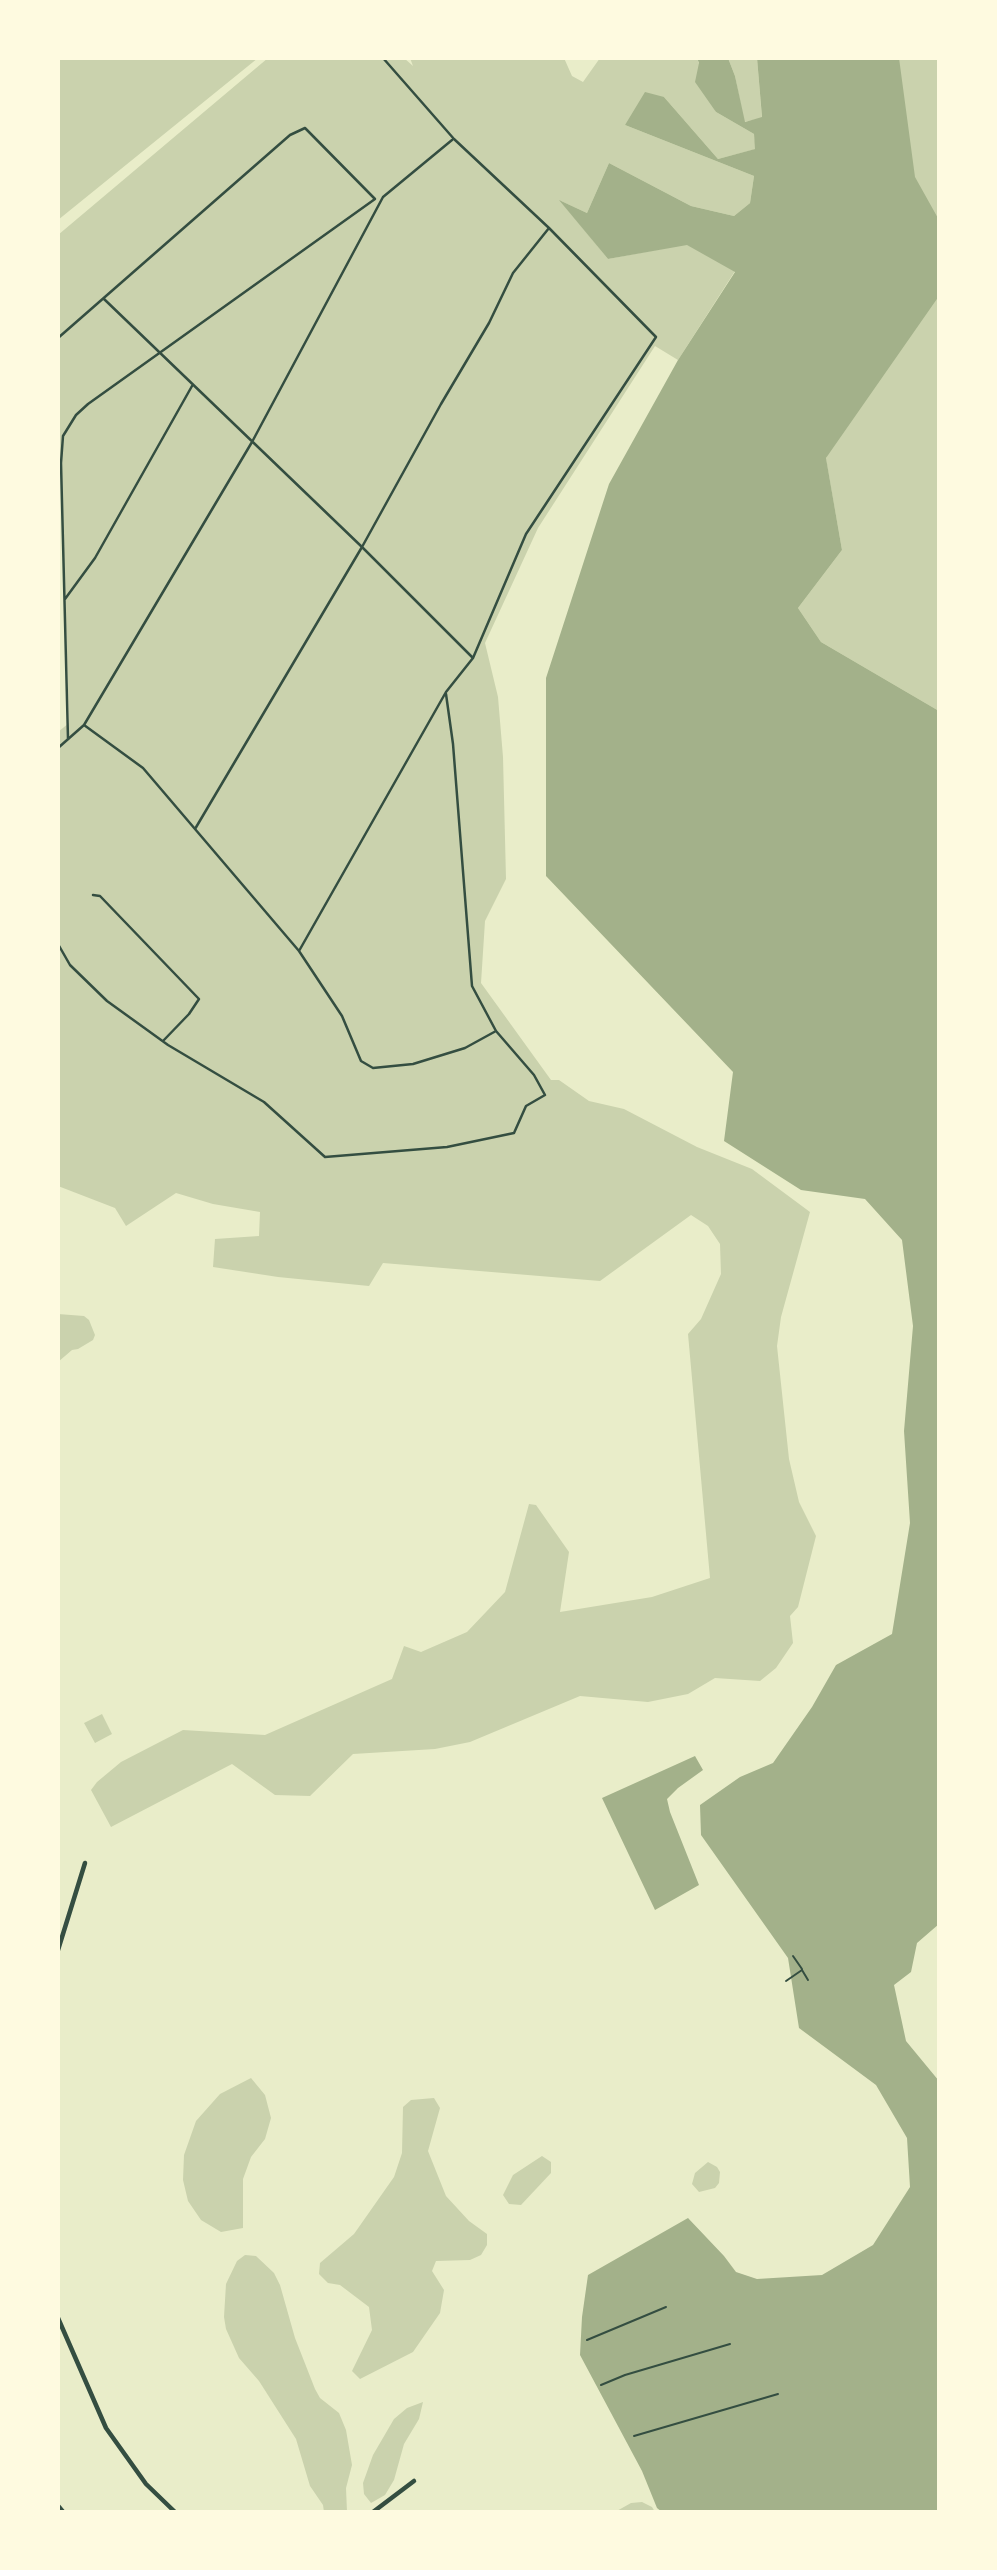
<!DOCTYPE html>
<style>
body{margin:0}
#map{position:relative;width:997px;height:2570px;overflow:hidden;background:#e9edc9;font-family:Mulish,sans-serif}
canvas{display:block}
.frame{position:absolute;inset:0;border:60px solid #fefae0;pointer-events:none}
</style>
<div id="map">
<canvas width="997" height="2570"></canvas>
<div class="frame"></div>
</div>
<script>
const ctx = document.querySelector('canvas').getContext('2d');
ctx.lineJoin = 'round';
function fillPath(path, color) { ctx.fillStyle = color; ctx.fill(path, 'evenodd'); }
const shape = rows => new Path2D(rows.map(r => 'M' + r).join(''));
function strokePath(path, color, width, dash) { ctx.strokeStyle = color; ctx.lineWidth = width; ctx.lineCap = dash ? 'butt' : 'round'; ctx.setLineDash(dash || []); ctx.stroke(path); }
const green = shape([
 [58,58,258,58,58,220],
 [268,58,404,58,413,66,410,58,564,58,572,76,583,82,600,58,697,58,716,112,754,134,756,149,718,159,664,97,625,125,754,176,750,203,734,216,691,206,609,163,587,213,561,201,608,259,687,244,735,271,678,360,655,346,538,528,485,643,498,697,503,757,506,879,485,921,481,983,551,1080,559,1080,589,1101,624,1109,697,1147,752,1169,810,1212,781,1317,777,1346,789,1459,799,1502,816,1536,798,1607,790,1616,793,1643,776,1668,760,1681,715,1678,688,1694,648,1702,580,1696,470,1742,435,1749,353,1754,310,1796,275,1795,232,1764,111,1827,91,1790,97,1782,121,1762,183,1730,265,1735,392,1679,404,1646,421,1652,467,1632,505,1592,529,1504,536,1505,569,1552,560,1612,652,1597,710,1578,688,1334,701,1319,721,1274,720,1244,708,1226,691,1215,600,1281,383,1263,369,1286,278,1277,213,1267,215,1239,259,1236,260,1212,213,1204,176,1193,126,1226,115,1208,58,1186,58,732,69,723,61,464,58,463,58,235],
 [728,58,757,58,762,118,744,122,735,76],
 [892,58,939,58,939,711,821,642,798,608,842,550,826,459],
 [58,1314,84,1316,89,1320,95,1335,93,1340,78,1349,72,1350,58,1362],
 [102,1714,112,1734,95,1743,84,1723],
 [251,2078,265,2095,271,2118,265,2139,251,2157,243,2179,243,2228,221,2232,201,2220,188,2201,183,2180,184,2155,196,2121,220,2094],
 [434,2098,440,2108,428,2151,446,2196,469,2221,487,2234,487,2245,481,2255,470,2260,436,2261,432,2271,444,2290,440,2313,413,2352,360,2379,352,2371,372,2330,369,2307,340,2285,328,2283,319,2274,320,2263,354,2234,394,2177,402,2153,403,2107,411,2100],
 [542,2156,551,2162,551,2173,521,2205,509,2204,503,2195,513,2175],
 [708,2162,717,2167,720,2172,719,2183,715,2188,699,2192,692,2184,695,2173],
 [245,2255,256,2256,274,2273,280,2285,295,2338,315,2389,320,2398,339,2413,346,2430,352,2465,346,2488,347,2512,324,2512,323,2505,310,2486,296,2439,259,2381,239,2358,226,2329,224,2317,226,2284,237,2261],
 [423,2402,419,2419,404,2444,394,2480,385,2495,371,2503,364,2494,363,2483,373,2455,394,2419,407,2408],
 [642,2502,652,2507,655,2512,615,2512,631,2503]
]);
const water = shape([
 [697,58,728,58,735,76,745,122,762,117,757,58,899,58,915,177,939,220,939,296,826,458,842,550,798,608,821,642,939,711,939,1924,917,1943,911,1972,894,1985,906,2041,939,2081,939,2512,662,2512,657,2508,642,2471,580,2355,582,2317,588,2275,688,2218,724,2256,736,2272,757,2279,822,2275,873,2245,910,2187,907,2138,876,2085,799,2028,788,1958,701,1835,700,1805,740,1777,773,1763,812,1707,836,1665,892,1634,910,1523,904,1431,913,1326,902,1240,865,1199,801,1190,724,1141,733,1072,546,876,546,678,609,484,678,360,735,272,687,245,608,259,559,200,587,213,609,163,691,206,734,216,750,203,754,176,625,125,645,92,664,97,718,159,755,149,754,134,716,112,695,82,699,63],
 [695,1756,703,1770,678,1788,667,1799,670,1812,699,1885,655,1910,602,1798]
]);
const path = shape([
 [793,1956,802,1969],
 [786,1981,802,1970,808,1980],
 [587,2340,666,2307],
 [601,2385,625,2375,730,2344],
 [634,2436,778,2394]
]);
const service = shape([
 [104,299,362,547,473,658],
 [58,338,290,135,305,128,375,199,88,404,76,415,63,436,61,463],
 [58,463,61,463,68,739],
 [65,599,95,558,192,386],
 [84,725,143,768,299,951,342,1016,361,1061,373,1068,413,1064,465,1048,496,1031],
 [58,748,84,725,252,442,383,197,452,140],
 [195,829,362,547,441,404,489,323,513,273,549,228],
 [93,895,100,896,199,999,189,1014,163,1041],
 [58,944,70,965,107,1001,168,1045,264,1102,325,1157,447,1147,514,1133,526,1106,545,1095,534,1075,496,1031,472,986,453,744,446,694],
 [299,951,446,692,473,658,526,534,656,337,549,228,454,139,383,58]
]);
const minor = shape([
 [58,1950,85,1863],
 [58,2318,106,2428,146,2484,175,2512],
 [373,2512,414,2481]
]);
const tertiary = shape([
 [58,2506,63,2512]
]);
fillPath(green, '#cad2ad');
fillPath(water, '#a3b18a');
strokePath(path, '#344e41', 2);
strokePath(service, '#344e41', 2.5);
strokePath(minor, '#344e41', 4.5);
strokePath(tertiary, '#344e41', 5);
</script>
